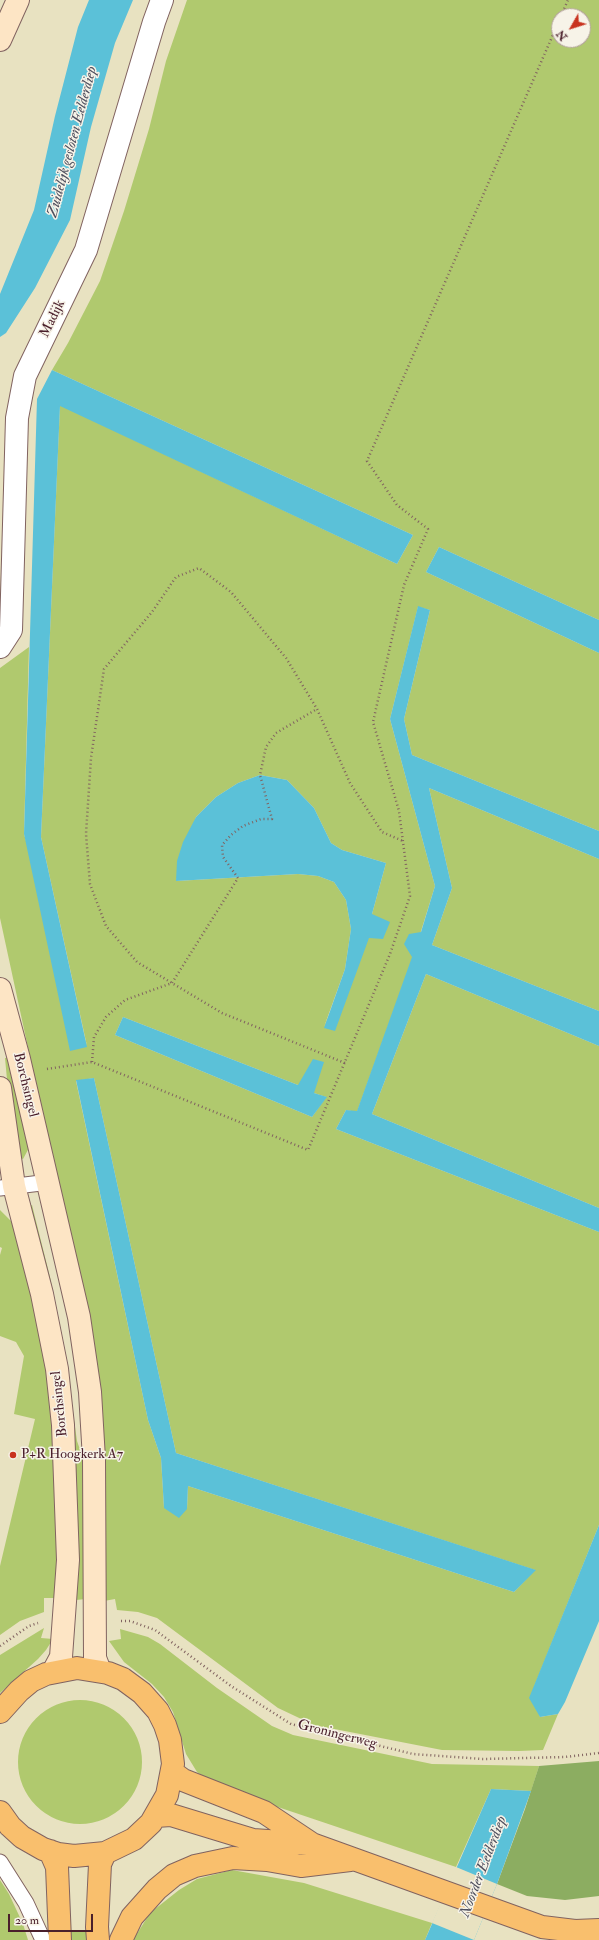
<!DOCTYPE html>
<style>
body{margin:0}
#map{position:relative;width:599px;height:1940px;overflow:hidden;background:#e8e2c1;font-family:"IM FELL Double Pica",serif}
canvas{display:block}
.north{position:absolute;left:551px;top:8px;width:40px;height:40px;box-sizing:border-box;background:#f7f3e8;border:1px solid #b29e9c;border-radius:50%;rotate:231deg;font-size:11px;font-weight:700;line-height:16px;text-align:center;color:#4a1f2b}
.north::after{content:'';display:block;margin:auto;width:14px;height:18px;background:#c8321e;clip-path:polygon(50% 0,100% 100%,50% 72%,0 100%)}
.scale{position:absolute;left:8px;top:1914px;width:85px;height:18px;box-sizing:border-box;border:2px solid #4a1f2b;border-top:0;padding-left:5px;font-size:12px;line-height:14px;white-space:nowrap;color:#4a1f2b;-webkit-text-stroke:3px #f7f3e8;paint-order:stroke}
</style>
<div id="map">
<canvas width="599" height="1940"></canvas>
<div class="north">N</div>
<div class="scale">20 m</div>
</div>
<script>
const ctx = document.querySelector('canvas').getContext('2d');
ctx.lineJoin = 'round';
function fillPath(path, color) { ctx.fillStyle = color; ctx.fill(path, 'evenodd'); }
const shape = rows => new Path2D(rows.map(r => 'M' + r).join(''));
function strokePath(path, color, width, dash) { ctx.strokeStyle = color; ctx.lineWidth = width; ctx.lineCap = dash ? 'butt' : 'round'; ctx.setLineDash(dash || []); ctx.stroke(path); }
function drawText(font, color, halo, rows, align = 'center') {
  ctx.font = font + ' "IM FELL Double Pica",serif'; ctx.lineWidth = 3; ctx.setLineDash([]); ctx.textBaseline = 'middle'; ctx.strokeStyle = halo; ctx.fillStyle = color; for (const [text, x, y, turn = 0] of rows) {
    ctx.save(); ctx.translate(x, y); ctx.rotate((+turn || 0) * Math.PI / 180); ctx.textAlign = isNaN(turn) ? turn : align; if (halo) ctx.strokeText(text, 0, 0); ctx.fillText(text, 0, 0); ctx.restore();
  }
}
const green = shape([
 [187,0,599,0,599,620,439,547,426,572,599,653,599,831,412,755,404,719,430,610,418,607,390,719,435,886,413,957,357,1112,346,1110,336,1129,599,1232,599,1525,534,1687,540,1717,558,1714,543,1750,519,1751,442,1750,314,1725,278,1708,157,1618,138,1612,117,1610,115,1599,104,1601,104,1559,46,1131,0,918,0,668,29,647,24,834,87,1046,41,837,60,405,397,564,413,535,52,370,68,343,100,281,124,211,149,129,166,61],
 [559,16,583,16,583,40,559,40],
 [260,775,287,780,314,808,331,843,342,850,386,863,372,914,324,1027,345,969,351,929,346,900,334,882,318,876,298,874,176,881,196,817,216,797,238,783],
 [123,1017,298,1085,314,1093,326,1097,312,1117,115,1035],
 [94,1078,176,1453,535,1570,514,1592,188,1486,187,1509,164,1508,161,1458,148,1420,76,1081],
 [429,788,599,859,599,1011,432,945,452,888],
 [426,974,599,1046,599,1208,372,1114],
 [11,1057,29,1148,23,1159,20,1158,8,1090,5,1058],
 [32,1205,50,1277,63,1342,77,1441,85,1464,86,1599,76,1600,29,1206],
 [0,1210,11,1221,15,1229,32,1295,49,1386,55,1439,56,1545,56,1598,44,1598,44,1612,20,1621,0,1635,0,1566,35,1419,14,1414,24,1356,16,1342,0,1336,0,1255,2,1248,0,1247],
 [44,1628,41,1638,53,1639,46,1650,38,1659,0,1693,0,1655],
 [120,1629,148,1637,160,1644,217,1688,272,1726,293,1735,432,1764,539,1766,531,1791,491,1789,456,1867,263,1802,205,1778,197,1772,186,1754,173,1712,164,1697,152,1684,124,1662,109,1641,121,1639],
 '18 1762a62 62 0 1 1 124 0a62 62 0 1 1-124 0Z',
 [232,1870,304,1883,432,1923,425,1940,133,1940,150,1913,179,1890,197,1879],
 [0,1880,9,1894,23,1924,28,1940,0,1940],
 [66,1931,88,1931,88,1940,67,1940]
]);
const forest = shape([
 [599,1761,599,1896,565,1900,527,1896,497,1884,525,1809,539,1766]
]);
const water = shape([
 [89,0,133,0,115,43,91,127,70,220,35,288,6,333,0,337,0,294,34,210,55,116,78,27],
 [52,370,413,535,397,564,60,406,41,837,87,1047,70,1051,24,834,37,399],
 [439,547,599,620,599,653,426,572],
 [418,606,430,610,404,719,412,755,599,831,599,859,429,788,452,888,432,945,599,1011,599,1046,426,974,372,1114,599,1208,599,1232,336,1129,346,1110,357,1111,412,957,404,944,409,934,421,932,435,886,390,719],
 [260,775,287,780,314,808,331,843,342,850,386,863,372,914,390,922,383,939,369,938,335,1031,324,1028,345,969,351,929,346,900,334,882,318,876,298,874,176,881,177,861,183,842,196,817,216,797,238,783],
 [123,1017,298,1085,313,1059,324,1062,314,1093,327,1097,312,1117,115,1035],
 [94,1078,176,1453,536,1570,514,1592,188,1486,187,1509,179,1518,164,1508,161,1458,148,1420,76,1080],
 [599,1525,599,1621,565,1702,558,1714,540,1717,529,1698],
 [491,1789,531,1791,497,1884,474,1940,425,1940]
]);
const pier = shape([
 [456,1867,497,1884,474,1940,432,1923]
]);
const path = shape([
 [561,16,568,0],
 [92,1062,94,1037,106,1017,125,1000,172,983,238,878,223,857,222,845,231,835,243,826,261,819,272,819,260,775,266,747,276,733,317,709],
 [345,1063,222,1013,137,962,106,926,90,884,86,834,91,758,104,669,152,612,176,577,199,568,231,592,286,658,317,709,350,783,382,832,403,841],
 [47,1069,92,1062,308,1150,390,954,410,896,399,811,373,722,404,585,428,529,397,505,367,461,559,21],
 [121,1621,130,1621,155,1630,231,1686,291,1724,413,1754,483,1759,565,1757,599,1753],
 [0,1646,29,1626,38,1623]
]);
const service = shape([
 [0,1188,49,1182],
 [0,1862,26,1903,43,1940]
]);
const minor = shape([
 [0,647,11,630,17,418,25,376,86,250,154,22,162,0]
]);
const secondary = shape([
 [0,40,18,0],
 [0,989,19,1059,79,1317,90,1392,94,1459,95,1658,100,1671],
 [0,1088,14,1186,42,1294,57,1369,63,1425,68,1560,61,1657,53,1672]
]);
const primary = shape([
 [0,1712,19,1691,31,1681,46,1674,77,1668,108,1673,123,1679,142,1693,158,1711,165,1725,170,1740,173,1764,167,1795,151,1823,134,1839,105,1853,74,1856,58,1854,43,1849,22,1837,10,1826,0,1812],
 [172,1772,183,1780,264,1812,312,1844,542,1927,575,1931,599,1930],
 [156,1816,171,1815,253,1840,311,1844],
 [50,1851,57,1867,60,1940],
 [98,1940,97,1927,100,1864,105,1853],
 [121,1940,132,1917,157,1889,174,1875,195,1866,233,1858,267,1860,301,1866,350,1860]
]);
const markers = [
 [13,1455,4,"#c8321e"]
];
const streetNames = [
 ["Madijk",53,319,-64],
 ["Borchsingel",25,1085,76],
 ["Borchsingel",60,1404,-96],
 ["Groningerweg",337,1735,14]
];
const poiNames = [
 ["P+R Hoogkerk A7",21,1455]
];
const waterNames = [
 ["Zuidelijk gesloten Eelderdiep",73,142,-75],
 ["Noorder Eelderdiep",484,1867,-69]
];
fillPath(green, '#b0c96e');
fillPath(forest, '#8cad61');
fillPath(water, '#5bc1d8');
fillPath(pier, '#e8e2c1');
strokePath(service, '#816360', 17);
strokePath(minor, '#816360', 24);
strokePath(secondary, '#816360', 24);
strokePath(primary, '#816360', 24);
strokePath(path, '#816360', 2.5, [1, 3]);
strokePath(service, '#fff', 15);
strokePath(minor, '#fff', 22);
strokePath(secondary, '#fde5c5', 22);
strokePath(primary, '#f9bf6d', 22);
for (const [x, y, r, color] of markers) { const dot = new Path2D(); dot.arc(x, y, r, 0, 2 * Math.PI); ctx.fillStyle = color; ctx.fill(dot); strokePath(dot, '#f7f3e8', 1.5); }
drawText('14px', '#4a1f2b', '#f7f3e8', streetNames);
drawText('14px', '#4a1f2b', '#f7f3e8', poiNames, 'left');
drawText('italic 15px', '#4f505f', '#f7f3e8', waterNames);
</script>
